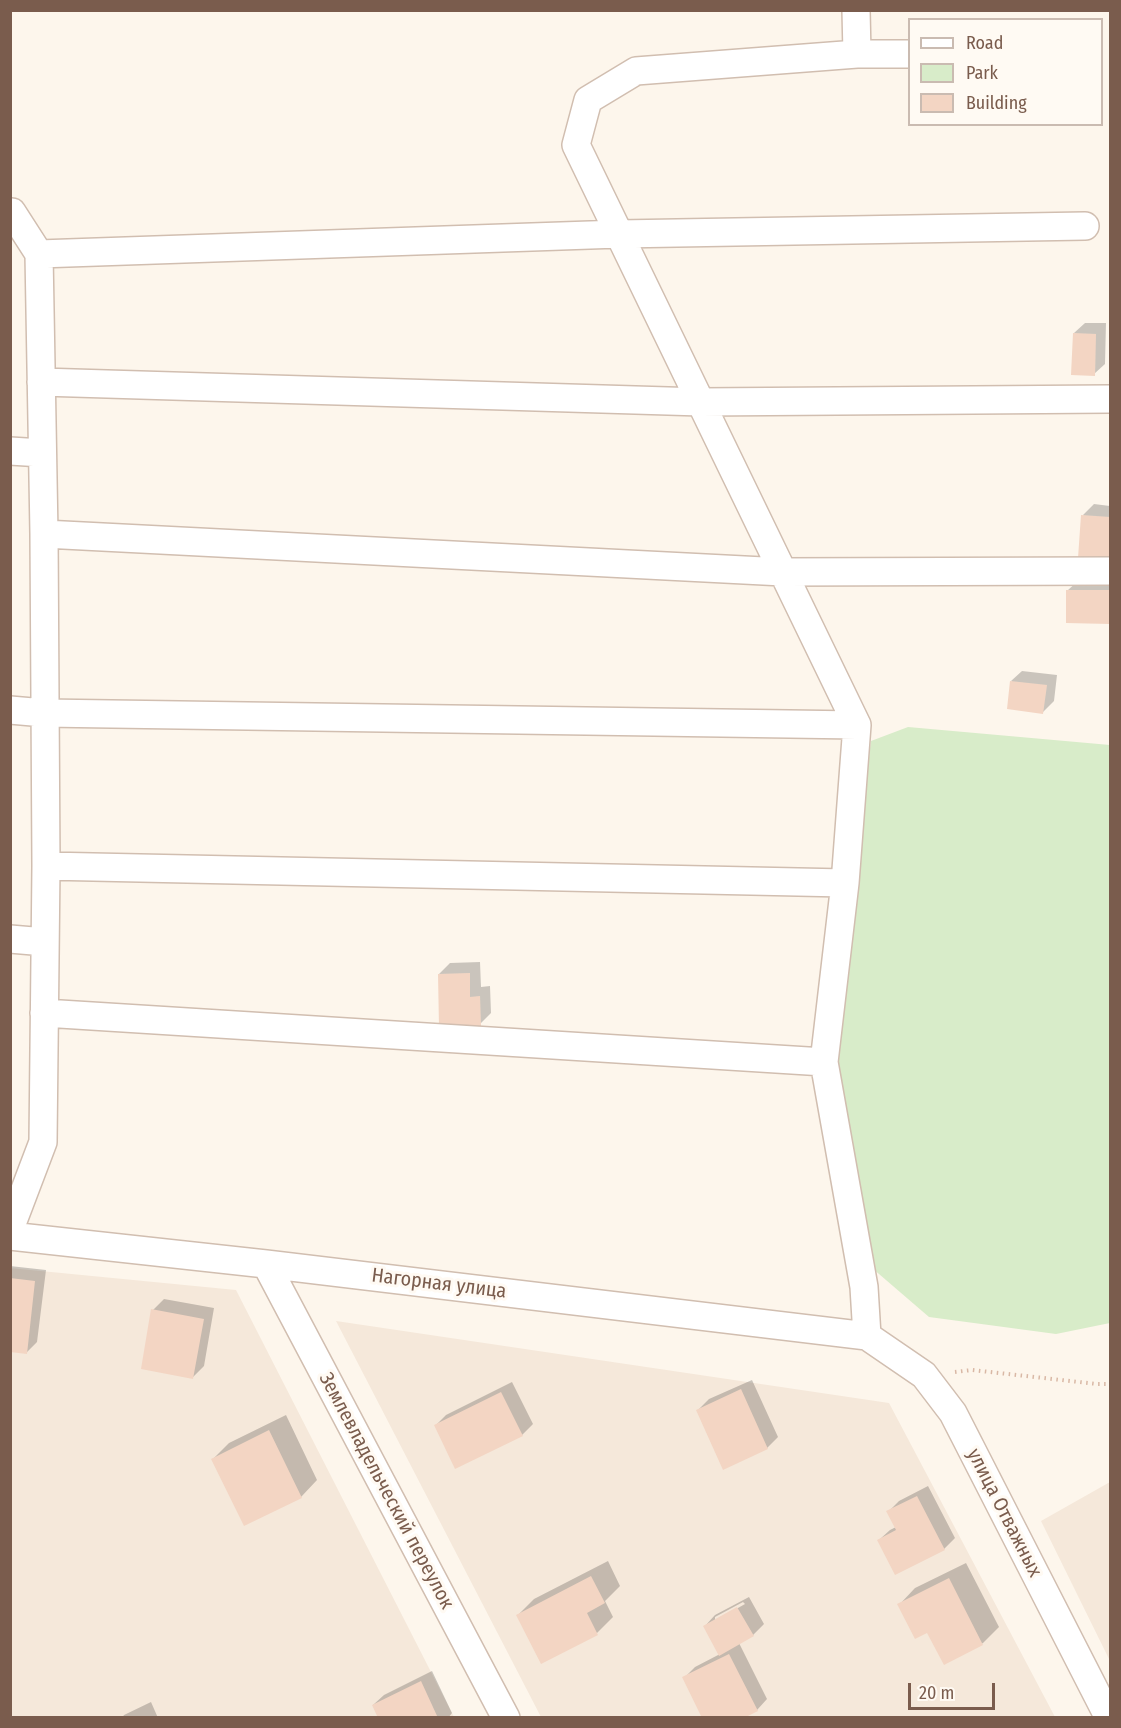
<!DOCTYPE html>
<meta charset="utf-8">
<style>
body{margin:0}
#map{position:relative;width:1121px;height:1728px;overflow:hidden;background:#fdf6ec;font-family:"Fira Sans Condensed",sans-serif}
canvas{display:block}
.frame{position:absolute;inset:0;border:12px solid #7a5c4d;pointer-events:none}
.legend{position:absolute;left:908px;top:18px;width:195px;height:108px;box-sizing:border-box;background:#fffaf3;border:2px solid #cabbb1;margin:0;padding:8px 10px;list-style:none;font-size:18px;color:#7a5c4d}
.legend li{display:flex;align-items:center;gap:12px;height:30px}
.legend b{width:30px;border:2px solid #cabbb1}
.scale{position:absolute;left:908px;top:1683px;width:87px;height:27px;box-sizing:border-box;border:3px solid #7a5c4d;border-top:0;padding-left:8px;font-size:18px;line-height:21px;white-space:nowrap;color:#7a5c4d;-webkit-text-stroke:4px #fffaf3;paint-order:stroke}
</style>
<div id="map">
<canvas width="1121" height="1728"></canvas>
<div class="frame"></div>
<ul class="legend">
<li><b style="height:8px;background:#fff"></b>Road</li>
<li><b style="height:16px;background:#d8ecc9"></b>Park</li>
<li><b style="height:16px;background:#f3d5c3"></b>Building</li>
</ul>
<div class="scale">20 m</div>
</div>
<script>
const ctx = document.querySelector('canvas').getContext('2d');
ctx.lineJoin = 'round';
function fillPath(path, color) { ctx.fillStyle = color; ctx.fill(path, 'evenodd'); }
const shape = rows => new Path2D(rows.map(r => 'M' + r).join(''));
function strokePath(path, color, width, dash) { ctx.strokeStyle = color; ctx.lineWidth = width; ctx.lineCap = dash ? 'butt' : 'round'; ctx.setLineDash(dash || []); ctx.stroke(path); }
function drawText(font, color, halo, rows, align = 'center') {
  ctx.font = font + ' "Fira Sans Condensed",sans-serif'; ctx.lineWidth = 6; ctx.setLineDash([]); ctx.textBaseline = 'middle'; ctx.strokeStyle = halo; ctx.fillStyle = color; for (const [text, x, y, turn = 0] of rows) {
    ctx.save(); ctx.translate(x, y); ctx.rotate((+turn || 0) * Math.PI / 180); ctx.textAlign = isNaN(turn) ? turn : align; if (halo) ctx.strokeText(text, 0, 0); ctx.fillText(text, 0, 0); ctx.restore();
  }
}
const residential = shape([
 [10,1268,236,1290,454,1717,11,1717],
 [336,1321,889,1403,1055,1717,541,1717],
 [1110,1482,1110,1661,1041,1521]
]);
const green = shape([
 [908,727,1110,745,1110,1323,1056,1334,929,1317,872,1268,832,1062,871,741]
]);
const shadow = shape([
 [1085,323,1106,323,1105,364,1094,374,1074,333],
 [1094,504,1110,506,1110,558,1083,515],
 [1079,580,1110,580,1110,622,1068,622,1068,590],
 [1022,671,1057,675,1054,701,1043,712,1011,681],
 [480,962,481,987,490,986,491,1013,480,1024,439,974,450,963],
 [10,1266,46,1270,37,1342,26,1353,10,1351],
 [164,1299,214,1308,204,1366,193,1377,153,1310],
 [752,1380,778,1437,767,1448,698,1410,709,1399],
 [512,1382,533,1424,522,1435,436,1425,446,1415],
 [286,1415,317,1480,301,1497,213,1459,229,1443],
 [928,1486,955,1538,944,1549,879,1540,890,1530,896,1527,888,1512,899,1501],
 [608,1561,620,1586,605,1601,613,1617,597,1633,518,1615,534,1599],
 [966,1563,999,1627,983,1643,945,1663,928,1630,899,1605,915,1588],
 [749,1597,764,1624,753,1635,739,1643,767,1699,757,1710,684,1678,695,1667,720,1654,705,1626,715,1615],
 [743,1602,745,1604,715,1621,715,1617],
 [432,1671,452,1713,448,1718,379,1718,373,1705,384,1695],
 [151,1702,158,1718,122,1718,124,1715]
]);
const building = shape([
 [1073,333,1096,334,1095,376,1071,375],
 [1081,515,1110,517,1110,560,1078,558],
 [1066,590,1110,590,1110,624,1066,623],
 [1010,681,1047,685,1043,714,1007,709],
 [470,973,470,997,480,996,481,1026,439,1027,438,974],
 [10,1278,35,1281,27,1354,10,1352],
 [151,1309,204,1319,193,1379,141,1369],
 [741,1389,768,1449,723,1470,696,1410],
 [501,1392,523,1436,455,1469,434,1425],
 [269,1430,302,1498,244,1526,211,1459],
 [917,1496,945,1550,895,1575,877,1540,896,1530,886,1511],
 [591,1576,605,1603,587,1613,598,1635,541,1664,516,1615],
 [949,1578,983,1645,944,1665,927,1633,915,1639,897,1604],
 [737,1607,754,1636,719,1656,703,1626],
 [729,1654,758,1711,744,1718,702,1718,682,1677],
 [421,1681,438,1718,378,1718,372,1705]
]);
const path = shape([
 [955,1372,972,1370,1097,1384,1110,1384]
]);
const street = shape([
 [856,10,857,54],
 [10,212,12,212,39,254],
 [41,382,701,402,1110,399],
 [10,451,42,453],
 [44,534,783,572,1110,571],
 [10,710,44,713,857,725],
 [46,866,845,883],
 [10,939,45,942],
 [44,1013,824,1062],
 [10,1229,43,1142,46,866,44,534,39,254,619,234,1085,226],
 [10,1236,266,1264,867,1336,924,1375,953,1413,1109,1718],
 [266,1264,506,1718],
 [867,1336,864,1287,824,1062,845,883,857,725,576,145,588,100,636,71,857,54,910,54]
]);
const streetNames = [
 ["Нагорная улица",439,1284,7],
 ["Землевладельческий переулок",386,1491,62],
 ["улица Отважных",1004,1513,63]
];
fillPath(residential, '#f5e8da');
fillPath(green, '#d8ecc9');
fillPath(shadow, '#0003');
fillPath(building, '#f3d5c3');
strokePath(street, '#d1beb0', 30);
strokePath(path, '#d9b8a5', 4, [1.5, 4.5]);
strokePath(street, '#fff', 27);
drawText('20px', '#7a5c4d', '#fffaf3', streetNames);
</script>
